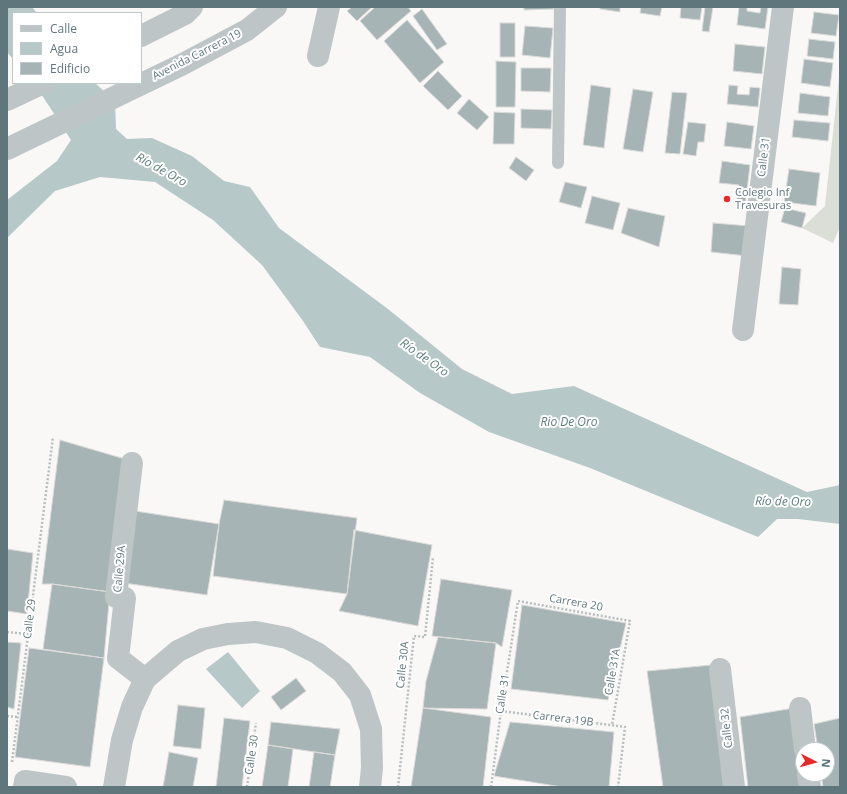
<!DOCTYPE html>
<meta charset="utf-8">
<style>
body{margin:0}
#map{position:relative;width:847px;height:794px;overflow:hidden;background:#f9f8f7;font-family:"Open Sans",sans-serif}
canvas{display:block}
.frame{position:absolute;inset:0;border:8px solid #5f777c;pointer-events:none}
.legend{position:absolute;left:12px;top:12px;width:130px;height:72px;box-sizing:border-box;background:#fff;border:1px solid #bfc9cb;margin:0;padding:5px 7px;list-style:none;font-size:12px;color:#5f777c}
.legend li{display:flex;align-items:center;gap:8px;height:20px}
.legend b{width:20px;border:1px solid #bfc9cb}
.north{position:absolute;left:795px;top:742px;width:40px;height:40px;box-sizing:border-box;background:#fff;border:1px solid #bfc9cb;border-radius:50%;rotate:96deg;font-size:11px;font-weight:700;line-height:16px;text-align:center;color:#5f777c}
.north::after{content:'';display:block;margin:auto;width:14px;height:18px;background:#e62a2c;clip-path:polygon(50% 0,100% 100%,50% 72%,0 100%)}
</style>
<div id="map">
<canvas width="847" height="794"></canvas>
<div class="frame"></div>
<ul class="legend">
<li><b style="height:5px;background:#bdc5c7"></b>Calle</li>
<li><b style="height:11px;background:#b6c8c8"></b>Agua</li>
<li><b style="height:11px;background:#a7b4b6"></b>Edificio</li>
</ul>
<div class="north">N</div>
</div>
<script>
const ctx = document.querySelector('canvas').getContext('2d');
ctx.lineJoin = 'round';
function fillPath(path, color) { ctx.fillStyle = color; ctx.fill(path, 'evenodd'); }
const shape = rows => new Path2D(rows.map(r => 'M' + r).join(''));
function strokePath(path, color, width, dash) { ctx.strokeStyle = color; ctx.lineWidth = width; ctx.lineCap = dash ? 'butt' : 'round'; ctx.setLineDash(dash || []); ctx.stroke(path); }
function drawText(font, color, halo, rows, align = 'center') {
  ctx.font = font + ' "Open Sans",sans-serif'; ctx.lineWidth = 4; ctx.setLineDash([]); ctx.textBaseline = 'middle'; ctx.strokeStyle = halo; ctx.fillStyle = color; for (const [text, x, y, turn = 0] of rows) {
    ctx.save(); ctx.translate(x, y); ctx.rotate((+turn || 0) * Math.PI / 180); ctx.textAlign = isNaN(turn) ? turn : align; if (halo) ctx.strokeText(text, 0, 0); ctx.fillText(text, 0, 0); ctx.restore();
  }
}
const green = shape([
 [840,68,840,227,833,243,802,228,825,206]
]);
const water = shape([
 [7,7,32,7,37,13,13,13,13,59,7,52],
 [34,83,95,83,115,101,116,129,127,139,152,138,192,156,224,181,250,187,279,228,388,309,462,369,512,394,574,386,807,492,840,485,840,524,798,519,777,519,758,537,590,468,489,432,420,393,370,357,320,347,303,321,262,265,213,220,155,182,100,177,55,191,7,238,7,200,57,161,71,140],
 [228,652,260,691,242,708,206,669]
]);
const building = shape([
 [352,7,372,7,357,21,347,11,352,7],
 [375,7,408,7,411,11,377,40,360,21,375,7],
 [524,7,553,7,554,9,524,10,524,7],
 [600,7,620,7,620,12,600,9,600,7],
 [641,7,662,7,660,16,640,13,641,7],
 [681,7,702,7,700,20,680,18,681,7],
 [705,7,713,7,709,32,702,31,705,7],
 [739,7,747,7,747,11,760,13,761,7,768,7,765,29,737,25,739,7],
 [422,9,447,44,437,50,413,16,422,9],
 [814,12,839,15,836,36,811,33,814,12],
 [407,20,444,62,420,83,384,41,407,20],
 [500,23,515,23,515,57,500,57,500,23],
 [525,26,553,28,550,58,522,55,525,26],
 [809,39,835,42,833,59,807,56,809,39],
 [735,44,765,47,762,74,733,71,735,44],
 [804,59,833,63,830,87,801,83,804,59],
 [496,61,516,62,515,107,496,107,496,61],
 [521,68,551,68,550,92,521,91,521,68],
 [438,71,462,96,448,110,423,86,438,71],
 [591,85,611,88,604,148,583,145,591,85],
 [729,85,738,86,737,94,749,95,750,87,760,88,758,107,727,104,729,85],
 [633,89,653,92,643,152,623,149,633,89],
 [672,92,687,93,680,154,665,153,672,92],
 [800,93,830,97,828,116,798,113,800,93],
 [469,99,489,117,477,130,457,113,469,99],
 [521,109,552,110,551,129,521,128,521,109],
 [494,112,515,113,514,144,493,144,494,112],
 [794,120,830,123,828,141,792,137,794,120],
 [688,122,706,124,704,142,698,142,696,156,683,154,688,122],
 [727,122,754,126,751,149,724,146,727,122],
 [516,157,534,170,526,181,509,168,516,157],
 [722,161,750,165,745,207,736,205,739,185,719,183,722,161],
 [789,169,820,173,816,206,784,202,789,169],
 [565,182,587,187,581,208,559,202,565,182],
 [592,196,620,203,613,230,585,223,592,196],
 [628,208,665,216,659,247,621,233,628,208],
 [785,208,806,213,802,228,781,222,785,208],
 [713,223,750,226,747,256,711,252,713,223],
 [782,267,801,269,798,305,779,304,782,267],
 [60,440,125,459,110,592,52,584,42,584,60,440],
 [224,500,357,518,347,594,213,576,219,524,224,500],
 [135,511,219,524,207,595,124,583,135,511],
 [354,530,432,545,418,626,339,611,347,594,354,530],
 [7,549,33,553,27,614,7,611,7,549],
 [441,579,512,590,502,647,496,643,432,636,441,579],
 [52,584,110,592,104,658,43,649,52,584],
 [522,605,626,623,608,700,511,689,522,605],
 [438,637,496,643,487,709,423,708,426,681,438,637],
 [7,642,21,643,14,709,7,707,7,642],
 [29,648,104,658,90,767,15,757,29,648],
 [712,665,727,787,663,787,647,671,712,665],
 [296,678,306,691,281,710,271,697,296,678],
 [178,705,205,708,201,749,173,746,178,705],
 [423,708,491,717,483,787,411,787,423,708],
 [794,708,802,787,748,787,740,717,794,708],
 [224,718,250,721,242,787,216,787,224,718],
 [840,718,840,787,823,787,821,774,827,774,827,750,818,750,814,724,840,718],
 [271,722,340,729,335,755,268,745,271,722],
 [510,722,614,732,609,787,562,787,494,776,510,722],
 [268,745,293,749,288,787,262,787,268,745],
 [169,752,198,758,193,787,163,787,169,752],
 [314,752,335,755,330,787,309,787,314,752]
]);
const path = shape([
 [7,632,28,634],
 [501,711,625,727,618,787],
 [7,716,17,717],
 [12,762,53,437],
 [247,787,256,723],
 [398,787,414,636,425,637,433,557],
 [491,787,501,711,518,601,630,621,612,725]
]);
const lane = shape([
 [558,163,560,7]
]);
const street = shape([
 [141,36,185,14,192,7],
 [318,56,329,7],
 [7,100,43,83],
 [7,149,183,64,247,30,276,7],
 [743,330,783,7],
 [132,463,116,597,125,598,118,658,145,679],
 [720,669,734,787],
 [800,708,805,750],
 [808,774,810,787],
 [24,787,25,781,66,787],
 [114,787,122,740,132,707,145,679,178,651,203,639,228,634,256,632,287,638,317,653,342,672,360,695,371,729,372,768,370,787]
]);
const markers = [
 [727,199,4,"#e62a2c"]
];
const streetNames = [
 ["Avenida Carrera 19",197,55,-27],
 ["Calle 31",764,157,-83],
 ["Calle 29A",120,569,-85],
 ["Carrera 20",576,603,10],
 ["Calle 29",30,619,-83],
 ["Calle 30A",403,665,-84],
 ["Calle 31A",613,672,-80],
 ["Calle 31",503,694,-81],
 ["Carrera 19B",563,719,7],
 ["Calle 32",727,728,-96],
 ["Calle 30",252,755,-82]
];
const poiNames = [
 ["Colegio Inf",735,193],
 ["Travesuras",735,206]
];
const waterNames = [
 ["Río de Oro",161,170,29],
 ["Río de Oro",424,358,35],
 ["Rio De Oro",569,423],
 ["Río de Oro",783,502,1]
];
fillPath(green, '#dbded6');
fillPath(water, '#b6c8c8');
fillPath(building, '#a7b4b6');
strokePath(building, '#dbdad9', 1);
strokePath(path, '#b8bebf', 2.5, [2, 2]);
strokePath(lane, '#bdc5c7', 12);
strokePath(street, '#bdc5c7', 22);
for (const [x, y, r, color] of markers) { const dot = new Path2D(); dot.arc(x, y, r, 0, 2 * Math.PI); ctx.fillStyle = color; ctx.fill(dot); strokePath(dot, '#fff', 1.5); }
drawText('11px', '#5f777c', '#fff', streetNames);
drawText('11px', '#5f777c', '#fff', poiNames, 'left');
drawText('italic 12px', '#5e7c7c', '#fff', waterNames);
</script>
